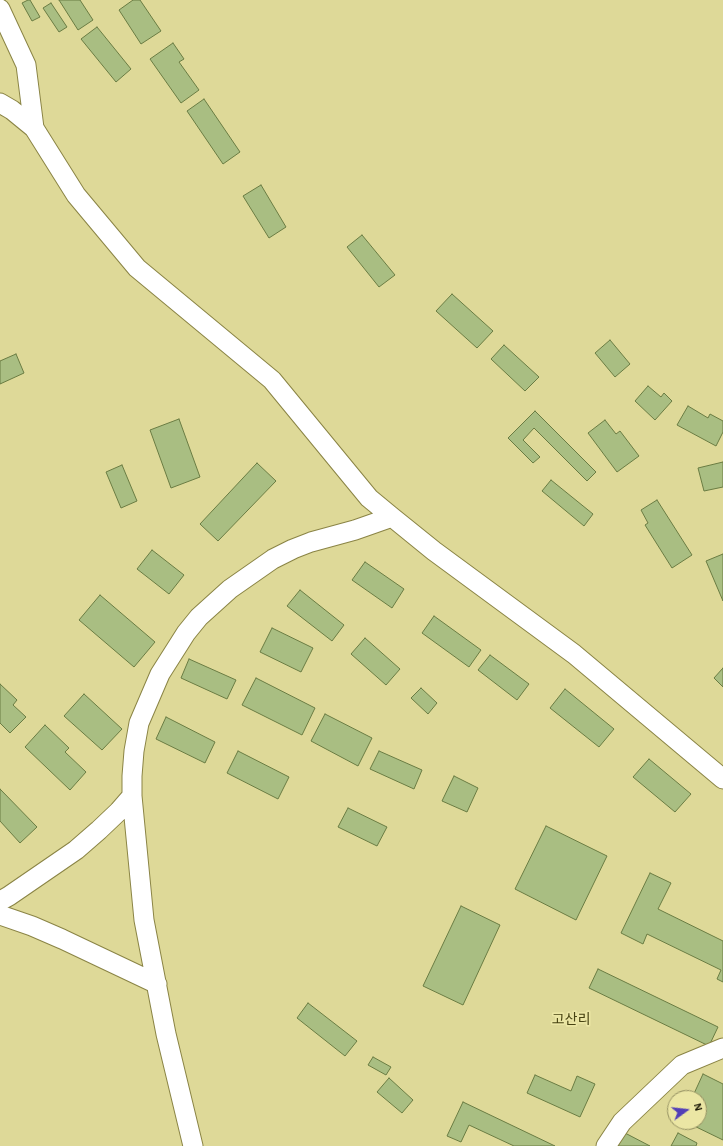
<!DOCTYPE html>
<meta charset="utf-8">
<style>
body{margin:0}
#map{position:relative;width:723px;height:1146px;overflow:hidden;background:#ded998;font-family:"Alegreya Sans",sans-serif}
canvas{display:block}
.north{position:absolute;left:667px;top:1090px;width:40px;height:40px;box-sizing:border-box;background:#ebe6a4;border:1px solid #959162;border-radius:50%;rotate:75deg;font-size:11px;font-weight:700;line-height:16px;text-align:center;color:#141100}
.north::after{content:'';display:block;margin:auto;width:14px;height:18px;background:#523fb7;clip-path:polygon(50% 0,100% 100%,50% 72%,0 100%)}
</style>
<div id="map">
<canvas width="723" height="1146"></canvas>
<div class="north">N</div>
</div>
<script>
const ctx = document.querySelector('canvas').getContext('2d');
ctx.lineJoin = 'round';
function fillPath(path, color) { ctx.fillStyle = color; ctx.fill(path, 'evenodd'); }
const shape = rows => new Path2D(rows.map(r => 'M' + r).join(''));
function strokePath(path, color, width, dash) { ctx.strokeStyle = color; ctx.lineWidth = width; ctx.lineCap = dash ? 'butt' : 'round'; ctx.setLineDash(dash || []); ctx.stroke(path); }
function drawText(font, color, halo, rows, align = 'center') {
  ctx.font = font + ' "Alegreya Sans","Noto Sans KR",sans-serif'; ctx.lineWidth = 3.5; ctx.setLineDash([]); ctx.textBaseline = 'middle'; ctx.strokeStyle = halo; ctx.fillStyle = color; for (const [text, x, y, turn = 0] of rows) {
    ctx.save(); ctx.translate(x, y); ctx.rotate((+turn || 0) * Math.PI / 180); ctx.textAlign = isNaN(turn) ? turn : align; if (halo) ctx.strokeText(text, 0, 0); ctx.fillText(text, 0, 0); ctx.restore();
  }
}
const building = shape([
 [28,0,30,0,40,17,32,21,22,3,28,0],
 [59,0,80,0,93,20,78,30,59,0],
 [133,0,140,0,161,31,141,44,119,10,133,0],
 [51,3,67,27,59,32,43,8,51,3],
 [97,27,131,69,116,82,81,39,97,27],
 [173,43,184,59,179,62,199,90,181,103,150,59,173,43],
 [204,99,240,152,223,164,187,111,204,99],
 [261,185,286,227,269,238,243,196,261,185],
 [362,235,395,275,379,287,347,247,362,235],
 [452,294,493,331,477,348,436,311,452,294],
 [610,340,630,364,615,377,595,353,610,340],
 [504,345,539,377,525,391,491,359,504,345],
 [16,354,24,373,0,384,0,361,16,354],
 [648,386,661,397,664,393,672,401,655,420,635,401,648,386],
 [688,406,708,418,710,414,723,421,723,432,716,446,677,425,688,406],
 [535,411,596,472,587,481,534,428,523,440,540,457,533,463,508,438,535,411],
 [179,419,200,477,171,488,150,430,179,419],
 [605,420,616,434,620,431,639,456,617,472,588,433,605,420],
 [723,462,723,487,704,491,698,468,723,462],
 [257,463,276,481,218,541,200,524,257,463],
 [122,465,137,501,121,508,106,472,122,465],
 [551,480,593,514,584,526,542,491,551,480],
 [657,500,692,555,672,568,645,525,648,523,641,510,657,500],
 [152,550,184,575,169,594,137,569,152,550],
 [723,554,723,601,706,561,723,554],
 [365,562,404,589,392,608,352,580,365,562],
 [300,590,344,625,332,641,287,606,300,590],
 [100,595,155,642,134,667,79,620,100,595],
 [434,616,481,650,469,667,422,633,434,616],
 [272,628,313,648,301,672,260,652,272,628],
 [365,638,400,669,386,685,351,654,365,638],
 [490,655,529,684,517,700,478,670,490,655],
 [189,659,236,680,227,699,181,678,189,659],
 [723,668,723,687,714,678,723,668],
 [256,678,315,708,302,735,242,705,256,678],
 [0,684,17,700,13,705,26,717,10,733,0,723,0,684],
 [421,688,437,703,428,714,411,698,421,688],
 [565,689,614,729,599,747,550,708,565,689],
 [84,694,122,729,102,750,64,716,84,694],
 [325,714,372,738,358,766,311,741,325,714],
 [166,717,215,742,205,763,156,739,166,717],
 [45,725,69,748,65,752,86,772,70,790,25,747,45,725],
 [238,751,289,777,278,799,227,773,238,751],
 [379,751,422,770,414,789,370,769,379,751],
 [649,759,691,794,675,812,633,777,649,759],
 [454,776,478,788,467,812,442,801,454,776],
 [0,789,37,827,20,843,0,821,0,789],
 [348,808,387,827,377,846,338,827,348,808],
 [546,826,607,856,576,920,515,889,546,826],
 [650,873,671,883,658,909,723,941,723,982,717,979,721,970,647,934,643,944,621,933,650,873],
 [461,906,500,925,463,1005,423,986,461,906],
 [598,969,718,1027,709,1046,589,988,598,969],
 [308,1003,357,1041,345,1056,297,1018,308,1003],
 [373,1057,391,1067,386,1075,368,1065,373,1057],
 [703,1074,723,1084,723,1140,686,1122,699,1122,699,1098,692,1098,703,1074],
 [535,1075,571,1091,577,1076,595,1084,580,1117,527,1093,535,1075],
 [389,1078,413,1100,402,1113,377,1092,389,1078],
 [463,1102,555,1146,514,1146,469,1125,461,1142,447,1136,463,1102],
 [625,1133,650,1146,618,1146,625,1133],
 [678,1133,697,1143,696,1146,671,1146,678,1133]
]);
const street = shape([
 [0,9,26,65,34,128,76,195,137,268,272,380,369,498,392,517,434,551,574,654,723,779],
 [0,103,12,110,34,128],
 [0,901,9,896,76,850,99,830,119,811,132,796],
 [0,915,32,926,62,939,157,984],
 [193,1146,166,1034,144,920,132,796,132,776,134,751,139,723,160,674,186,633,199,617,230,589,273,559,293,549,311,542,355,530,392,517],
 [606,1146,622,1122,682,1065,723,1048]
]);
const quarterNames = [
 ["고산리",571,1020]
];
fillPath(building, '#a9be82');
strokePath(building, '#6a7c43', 1);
strokePath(street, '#8a8445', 21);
strokePath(street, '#fff', 19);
drawText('14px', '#474312', '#ebe6a4', quarterNames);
</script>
